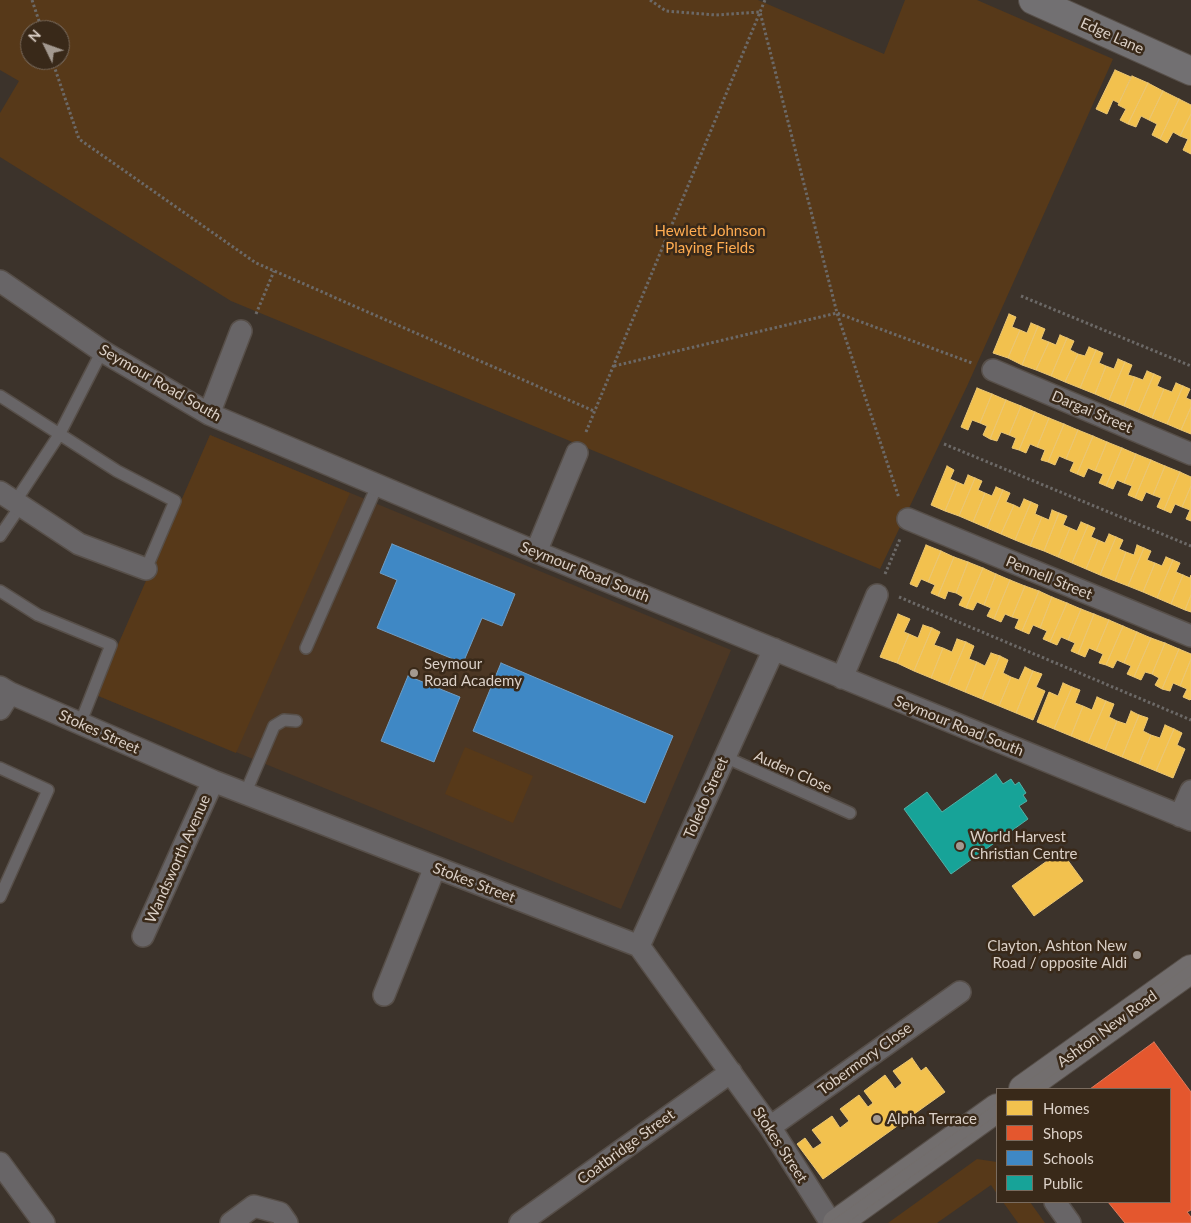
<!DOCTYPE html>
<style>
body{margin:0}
#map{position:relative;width:1191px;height:1223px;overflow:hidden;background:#3c332b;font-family:Lato,sans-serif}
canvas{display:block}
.legend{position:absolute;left:996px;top:1088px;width:175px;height:115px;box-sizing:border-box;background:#392919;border:1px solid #7a6c5f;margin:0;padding:6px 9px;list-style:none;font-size:15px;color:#dbd0c7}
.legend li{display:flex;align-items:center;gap:10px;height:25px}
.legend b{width:25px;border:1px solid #7a6c5f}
.north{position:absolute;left:20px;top:20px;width:50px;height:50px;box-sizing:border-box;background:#392919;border:1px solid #7a6c5f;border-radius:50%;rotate:312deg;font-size:14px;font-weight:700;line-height:20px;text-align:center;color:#dbd0c7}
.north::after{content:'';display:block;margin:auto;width:18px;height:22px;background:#a39990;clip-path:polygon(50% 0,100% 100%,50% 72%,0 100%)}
</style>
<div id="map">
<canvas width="1191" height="1223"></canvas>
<ul class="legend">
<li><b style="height:14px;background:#f2c14e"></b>Homes</li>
<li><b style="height:14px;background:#e4572e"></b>Shops</li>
<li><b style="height:14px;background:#3f88c5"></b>Schools</li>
<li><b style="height:14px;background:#17a398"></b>Public</li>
</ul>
<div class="north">N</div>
</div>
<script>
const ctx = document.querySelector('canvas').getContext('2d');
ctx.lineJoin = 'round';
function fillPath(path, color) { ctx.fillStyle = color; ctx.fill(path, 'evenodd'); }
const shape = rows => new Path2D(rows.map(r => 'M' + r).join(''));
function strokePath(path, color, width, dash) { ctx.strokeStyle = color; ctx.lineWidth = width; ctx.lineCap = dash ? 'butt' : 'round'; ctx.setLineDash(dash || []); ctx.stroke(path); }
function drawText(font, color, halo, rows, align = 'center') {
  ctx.font = font + ' Lato,sans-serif'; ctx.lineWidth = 5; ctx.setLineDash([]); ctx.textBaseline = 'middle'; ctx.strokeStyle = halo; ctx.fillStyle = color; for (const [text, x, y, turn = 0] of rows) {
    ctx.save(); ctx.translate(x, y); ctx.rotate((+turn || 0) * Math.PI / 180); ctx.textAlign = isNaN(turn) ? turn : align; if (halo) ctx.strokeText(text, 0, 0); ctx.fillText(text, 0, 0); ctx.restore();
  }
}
const built = shape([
 [210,435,731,650,621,909,96,695]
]);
const green = shape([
 [0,0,758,0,884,54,905,0,977,0,1113,59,968,384,880,569,231,301,0,157,0,113,19,81,0,70],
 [30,30,60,30,60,60,30,60],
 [210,435,350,493,236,753,96,695],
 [465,747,533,776,513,823,445,794],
 [977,1159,997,1162,997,1194,991,1185,937,1223,888,1223],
 [1003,1202,1030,1202,1045,1223,1018,1223]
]);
const homes = shape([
 [1115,70,1131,77,1119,103,1113,100,1107,114,1096,109,1115,70],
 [1132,76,1148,83,1128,124,1120,120,1126,109,1118,105,1132,76],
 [1148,83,1163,91,1149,120,1141,116,1136,127,1128,124,1148,83],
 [1163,91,1179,99,1160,139,1152,135,1157,124,1149,120,1163,91],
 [1179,99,1191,105,1191,114,1180,136,1173,132,1167,143,1160,139,1179,99],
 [1191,114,1191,154,1183,150,1188,139,1180,136,1191,114],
 [1009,314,1016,317,1012,327,1020,330,1008,358,993,353,1009,314],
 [1031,323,1038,326,1022,365,1008,358,1020,330,1027,333,1031,323],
 [1038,326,1045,329,1041,339,1049,342,1036,370,1022,365,1038,326],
 [1060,335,1067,338,1051,376,1036,370,1049,342,1056,345,1060,335],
 [1067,338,1074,341,1070,350,1078,354,1065,382,1051,376,1067,338],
 [1089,347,1096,350,1080,388,1065,382,1078,354,1085,356,1089,347],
 [1096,350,1103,353,1099,363,1106,366,1095,394,1080,388,1096,350],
 [1118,359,1125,362,1109,400,1095,394,1106,366,1114,369,1118,359],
 [1125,362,1132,365,1128,375,1135,377,1124,406,1109,400,1125,362],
 [1147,371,1154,374,1138,412,1124,406,1135,377,1143,380,1147,371],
 [1154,374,1161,377,1157,386,1164,389,1152,418,1138,412,1154,374],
 [1176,383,1183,386,1167,424,1152,418,1164,389,1172,392,1176,383],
 [1183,386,1190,389,1186,398,1191,400,1191,407,1181,430,1167,424,1183,386],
 [977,388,992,394,980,423,972,420,968,430,961,427,977,388],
 [992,394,1006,400,990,439,983,435,987,426,980,423,992,394],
 [1006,400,1021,406,1009,435,1001,432,997,441,990,439,1006,400],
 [1021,406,1035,412,1019,450,1012,448,1016,438,1009,435,1021,406],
 [1191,407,1191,434,1181,430,1191,407],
 [1035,412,1049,418,1037,447,1030,444,1026,453,1019,450,1035,412],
 [1049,418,1064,424,1048,462,1041,460,1045,450,1037,447,1049,418],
 [1064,424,1078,430,1066,459,1059,456,1055,465,1048,462,1064,424],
 [1078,430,1093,436,1077,474,1070,471,1074,462,1066,459,1078,430],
 [1093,436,1107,442,1095,471,1088,468,1084,477,1077,474,1093,436],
 [1107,442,1122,448,1106,486,1099,483,1103,474,1095,471,1107,442],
 [1122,448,1136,454,1124,483,1117,480,1113,489,1106,486,1122,448],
 [1136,454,1151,460,1135,498,1128,495,1132,486,1124,483,1136,454],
 [1151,460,1165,466,1153,495,1146,492,1142,501,1135,498,1151,460],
 [947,466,954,470,950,479,957,482,945,511,931,505,947,466],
 [1165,466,1180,472,1164,510,1157,507,1161,498,1153,495,1165,466],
 [1180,472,1191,477,1191,486,1182,507,1175,504,1171,513,1164,510,1180,472],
 [968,475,975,478,959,516,945,511,957,482,964,485,968,475],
 [975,478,982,481,978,490,985,493,973,522,959,516,975,478],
 [1191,486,1191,521,1186,519,1190,510,1182,507,1191,486],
 [996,487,1003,490,987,528,973,522,985,493,992,496,996,487],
 [1003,490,1010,493,1006,502,1014,505,1001,534,987,528,1003,490],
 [1024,499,1031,502,1015,540,1001,534,1014,505,1020,508,1024,499],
 [1031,502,1038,505,1035,514,1042,517,1030,546,1015,540,1031,502],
 [1052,510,1059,513,1044,551,1030,546,1042,517,1049,520,1052,510],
 [1059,513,1067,516,1063,525,1070,528,1058,557,1044,551,1059,513],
 [1081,522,1088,525,1072,563,1058,557,1070,528,1077,531,1081,522],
 [1088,525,1095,528,1091,537,1098,540,1086,569,1072,563,1088,525],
 [1109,534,1116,537,1100,575,1086,569,1098,540,1105,543,1109,534],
 [1116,537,1123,540,1119,549,1126,552,1115,581,1100,575,1116,537],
 [926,545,941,551,928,582,921,579,917,587,910,584,926,545],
 [1137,545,1144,548,1128,586,1115,581,1126,552,1134,555,1137,545],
 [1144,548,1151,551,1147,560,1155,563,1143,592,1128,586,1144,548],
 [941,551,954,557,938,596,931,593,935,585,928,582,941,551],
 [954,557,968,562,956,593,948,591,945,599,938,596,954,557],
 [1166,557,1173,560,1157,598,1143,592,1155,563,1162,566,1166,557],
 [1173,560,1180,563,1176,572,1183,575,1171,604,1157,598,1173,560],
 [968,562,983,568,966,608,959,605,963,597,956,593,968,562],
 [983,568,996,574,984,605,977,602,973,610,966,608,983,568],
 [996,574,1010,580,994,619,987,616,991,608,984,605,996,574],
 [1183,575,1190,578,1191,575,1191,595,1185,610,1171,604,1183,575],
 [1010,580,1025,586,1012,617,1005,614,1001,622,994,619,1010,580],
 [1025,586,1039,591,1022,631,1015,628,1019,619,1012,617,1025,586],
 [1039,591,1052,597,1040,628,1033,625,1029,634,1022,631,1039,591],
 [1191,595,1191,612,1185,610,1191,595],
 [1052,597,1067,603,1050,642,1043,639,1047,631,1040,628,1052,597],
 [1067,603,1081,609,1068,640,1061,637,1057,645,1050,642,1067,603],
 [1081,609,1094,614,1078,654,1071,651,1075,643,1068,640,1081,609],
 [898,614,910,619,904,632,909,634,897,663,880,657,898,614],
 [1094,614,1109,620,1096,651,1089,648,1085,657,1078,654,1094,614],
 [1109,620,1123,626,1106,665,1099,663,1103,654,1096,651,1109,620],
 [923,625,932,628,914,671,897,663,909,634,918,638,923,625],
 [1123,626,1137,632,1124,663,1117,660,1113,668,1106,665,1123,626],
 [932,628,940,632,934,645,943,648,931,678,914,671,932,628],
 [1137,632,1151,638,1134,677,1127,674,1131,666,1124,663,1137,632],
 [1151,638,1165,643,1152,674,1145,672,1141,680,1134,677,1151,638],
 [957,639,966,642,948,685,931,678,943,648,952,652,957,639],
 [966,642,974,646,969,659,977,662,965,692,948,685,966,642],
 [1165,643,1179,649,1162,689,1155,685,1159,678,1152,674,1165,643],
 [1179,649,1191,654,1191,659,1180,686,1173,683,1170,691,1162,689,1179,649],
 [991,653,1000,656,982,699,965,692,977,662,985,666,991,653],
 [1000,656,1008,660,1003,673,1011,677,999,706,982,699,1000,656],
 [1191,659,1191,699,1190,700,1183,697,1187,689,1180,686,1191,659],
 [1025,667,1033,671,1016,713,999,706,1011,677,1019,680,1025,667],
 [1033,671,1042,674,1036,687,1045,691,1033,720,1016,713,1033,671],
 [1063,683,1072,687,1054,729,1037,722,1049,692,1058,696,1063,683],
 [1072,687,1080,690,1075,703,1083,706,1071,736,1054,729,1072,687],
 [1097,697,1106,701,1088,743,1071,736,1083,706,1092,710,1097,697],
 [1106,701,1114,704,1109,717,1117,721,1105,750,1088,743,1106,701],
 [1131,711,1139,715,1122,757,1105,750,1117,721,1126,724,1131,711],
 [1139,715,1148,718,1143,731,1151,735,1139,764,1122,757,1139,715],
 [1165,725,1174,729,1156,771,1139,764,1151,735,1160,738,1165,725],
 [1174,729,1182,733,1177,745,1185,749,1173,778,1156,771,1174,729],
 [1061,851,1083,881,1034,916,1012,886,1061,851],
 [912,1058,921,1071,926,1067,945,1092,823,1179,797,1144,805,1138,813,1149,822,1143,812,1130,832,1116,840,1128,849,1121,840,1109,859,1095,868,1107,873,1103,864,1091,885,1075,895,1089,902,1083,893,1071,912,1058]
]);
const shops = shape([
 [1154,1042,1191,1092,1191,1210,1187,1212,1191,1217,1191,1223,1125,1223,1108,1202,1170,1202,1170,1089,1090,1089,1154,1042]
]);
const schools = shape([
 [392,544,515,594,502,626,482,618,463,663,377,628,397,580,380,573,392,544],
 [501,663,673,736,645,803,473,731,501,663],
 [408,676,460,697,434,762,381,741,408,676]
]);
const public = shape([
 [996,774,1003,784,1011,779,1015,785,1019,782,1026,793,1023,795,1027,801,1019,806,1028,819,951,874,904,809,927,792,942,812,996,774]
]);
const path = shape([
 [32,0,42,30],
 [650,0,666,11,716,15,760,12,837,313,899,498],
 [52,60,79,139,256,263,594,411],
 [1021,296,1191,366],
 [256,314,274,271],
 [614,366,837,313,972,363],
 [586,432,765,0],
 [944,444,1191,546],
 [885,574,900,539],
 [899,597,1191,720]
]);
const lane = shape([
 [0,396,117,471,175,501,146,569],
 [15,502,59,435,102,351],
 [0,536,21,505],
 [0,591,38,615,111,645,80,724],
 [306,648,377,486],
 [725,757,850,813],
 [0,768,48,790,0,897],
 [245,794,274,726,284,720,296,721]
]);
const street = shape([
 [0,281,102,351,209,414,536,552,1191,820],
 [993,370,1191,454],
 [209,414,241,331],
 [0,492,79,544,146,569],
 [908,519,1191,636],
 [536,552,577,453],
 [842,678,877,595],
 [0,687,10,693,213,781,639,946,770,1127,831,1223],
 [0,709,10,693],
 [1180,816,1191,791],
 [143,936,213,781],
 [639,946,774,649],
 [384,995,435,867],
 [770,1127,960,992],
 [0,1163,44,1223],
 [1055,1202,1070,1223],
 [231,1223,254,1206,280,1213,287,1223],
 [520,1223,731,1072]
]);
const secondary = shape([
 [1033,0,1191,71]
]);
const primary = shape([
 [1023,1089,1191,969],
 [837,1223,997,1108]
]);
const tram = shape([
 [1017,1089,1191,964],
 [1033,1089,1191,976],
 [829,1223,997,1103],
 [847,1223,997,1115]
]);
const markers = [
 [414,673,5,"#a39990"],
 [960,846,5,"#a39990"],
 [1137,955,5,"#a39990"],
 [877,1119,5,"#a39990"]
];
const streetNames = [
 ["Edge Lane",1112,36,24],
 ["Seymour Road South",160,383,30],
 ["Dargai Street",1092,412,23],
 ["Seymour Road South",585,572,22],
 ["Pennell Street",1049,578,22],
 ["Seymour Road South",959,726,22],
 ["Stokes Street",99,732,24],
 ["Auden Close",793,772,24],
 ["Toledo Street",706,798,-66],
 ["Wandsworth Avenue",178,859,-66],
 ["Stokes Street",474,883,21],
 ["Ashton New Road",1107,1029,-36],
 ["Tobermory Close",865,1059,-36],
 ["Stokes Street",780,1145,57],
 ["Coatbridge Street",626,1147,-36]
];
const parkNames = [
 ["Hewlett Johnson",710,231],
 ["Playing Fields",710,248]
];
const poiNames = [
 ["Seymour",424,664],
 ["Road Academy",424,681],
 ["World Harvest",970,837],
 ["Christian Centre",970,854],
 ["Clayton, Ashton New",1127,946,"right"],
 ["Road / opposite Aldi",1127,963,"right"],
 ["Alpha Terrace",887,1119]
];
fillPath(built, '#4c3724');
fillPath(green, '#573919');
fillPath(homes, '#f2c14e');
strokePath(homes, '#ebc672', 1);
fillPath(shops, '#e4572e');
strokePath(shops, '#e17b5c', 1);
fillPath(schools, '#3f88c5');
strokePath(schools, '#6e9ec6', 1);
fillPath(public, '#17a398');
strokePath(public, '#52b0a6', 1);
strokePath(lane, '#574f49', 14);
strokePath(street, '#574f49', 24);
strokePath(secondary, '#574f49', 30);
strokePath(primary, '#574f49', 30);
strokePath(path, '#6c6967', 3, [2.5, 2.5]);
strokePath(lane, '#686567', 11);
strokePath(street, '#686567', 21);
strokePath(secondary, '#727072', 28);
strokePath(primary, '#726e6e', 28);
strokePath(tram, '#736e6c', 1);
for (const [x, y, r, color] of markers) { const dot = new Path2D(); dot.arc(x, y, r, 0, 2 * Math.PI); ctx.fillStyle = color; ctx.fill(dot); strokePath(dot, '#392919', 2); }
drawText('15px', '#dbd0c7', '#392919', streetNames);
drawText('15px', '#ffac51', '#392919', parkNames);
drawText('15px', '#dbd0c7', '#392919', poiNames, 'left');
</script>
